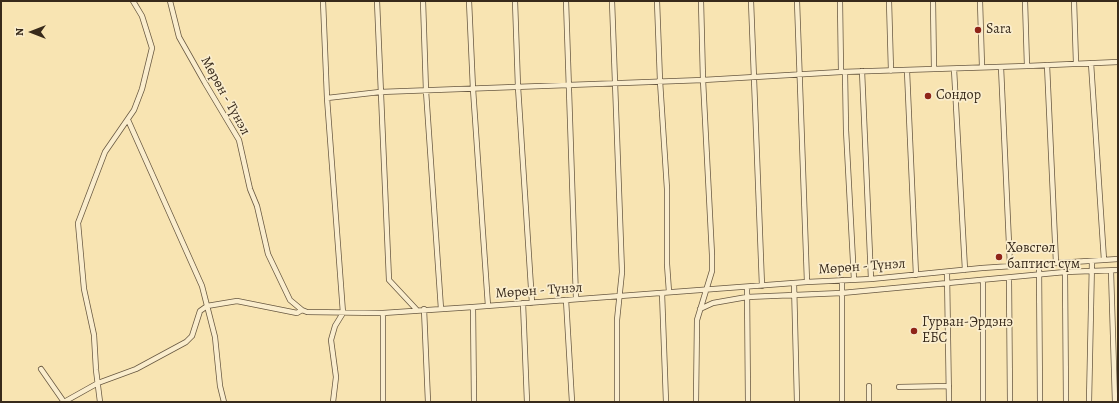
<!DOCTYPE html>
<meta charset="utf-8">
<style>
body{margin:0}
#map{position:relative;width:1119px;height:403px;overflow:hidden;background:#f8e4b2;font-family:Alegreya,serif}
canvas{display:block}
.frame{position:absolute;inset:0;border:2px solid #382a1b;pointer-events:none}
.north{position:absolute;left:12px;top:12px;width:40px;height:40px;-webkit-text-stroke:3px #faedcd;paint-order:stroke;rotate:270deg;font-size:11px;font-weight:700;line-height:16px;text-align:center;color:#382a1b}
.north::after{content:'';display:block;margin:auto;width:14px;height:18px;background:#382a1b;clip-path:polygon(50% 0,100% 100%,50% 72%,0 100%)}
</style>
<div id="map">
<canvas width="1119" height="403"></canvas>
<div class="frame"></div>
<div class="north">N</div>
</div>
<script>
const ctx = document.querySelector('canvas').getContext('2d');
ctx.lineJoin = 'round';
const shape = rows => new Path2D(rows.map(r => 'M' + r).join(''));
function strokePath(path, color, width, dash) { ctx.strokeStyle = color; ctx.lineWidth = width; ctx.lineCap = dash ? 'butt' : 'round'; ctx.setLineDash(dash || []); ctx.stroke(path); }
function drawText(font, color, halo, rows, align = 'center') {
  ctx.font = font + ' Alegreya,serif'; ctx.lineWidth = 3.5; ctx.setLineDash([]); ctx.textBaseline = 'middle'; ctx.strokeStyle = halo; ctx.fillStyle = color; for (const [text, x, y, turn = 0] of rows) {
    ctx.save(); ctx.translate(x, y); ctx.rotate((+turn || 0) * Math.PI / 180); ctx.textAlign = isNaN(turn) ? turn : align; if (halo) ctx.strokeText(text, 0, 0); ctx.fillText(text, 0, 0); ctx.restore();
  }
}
const minor = shape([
 [170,1,179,37,205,83,239,140,250,189,257,206,268,254,290,300,302,310,307,312,383,313,473,307,807,282,871,279,982,268,1118,259],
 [323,1,327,98,343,313,335,326,331,340,336,377,333,402],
 [377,1,389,280,416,309],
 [423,1,426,91,441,309],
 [469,1,473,89,488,306],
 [515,1,518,87,532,303],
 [566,1,576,299],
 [612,1,622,272,617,320,617,402],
 [657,1,660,81,667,189,667,264,669,292],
 [751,1,762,286],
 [797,1,807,282],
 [840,1,841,72],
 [889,1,891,71],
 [933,1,934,69],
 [980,1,982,67],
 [1025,1,1027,66],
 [1074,1,1076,63],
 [1091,63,1104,260],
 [1047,65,1056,263],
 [1001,67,1010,266],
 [954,69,965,270],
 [862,71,871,279],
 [907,71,916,275],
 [845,72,846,130,854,280],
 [327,98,380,92,703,80,841,72,1027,66,1118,62],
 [128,120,202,286,215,337,220,386,224,402],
 [1039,264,1040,402],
 [1111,271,1115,402],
 [1065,272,1066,402],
 [947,273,949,402],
 [1009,279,1010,402],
 [842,280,842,402],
 [983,281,983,402],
 [794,283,797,402],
 [747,288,748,402],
 [662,293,666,402],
 [566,300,572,402],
 [523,303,527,402],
 [473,307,474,402],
 [424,309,428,402],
 [700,309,713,303,747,297,842,293,1065,272,1118,270],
 [383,313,383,402],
 [41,369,64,402],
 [899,387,949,386],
 [64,402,98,383,136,369,186,342,192,336,200,311,207,306,237,301,297,313,302,310],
 [100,402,96,370,94,335,84,289,78,223,105,152,134,110,142,89,152,48,142,16,133,1],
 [696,402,697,320,712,271,712,255,703,80,701,1],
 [869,402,869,386],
 [1089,402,1092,261]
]);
const markers = [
 [978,30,4,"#8f2418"],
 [928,96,4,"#8f2418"],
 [999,257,4,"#8f2418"],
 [914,331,4,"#8f2418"]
];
const poiNames = [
 ["Sara",986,30],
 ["Сондор",936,96],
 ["Хөвсгөл",1007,249],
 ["баптист сүм",1007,265],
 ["Гурван-Эрдэнэ",922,323],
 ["ЕБС",922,339]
];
const streetNames = [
 ["Мөрөн - Түнэл",225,96,61],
 ["Мөрөн - Түнэл",862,267,-4],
 ["Мөрөн - Түнэл",539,291,-4]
];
strokePath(minor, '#685841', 6);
strokePath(minor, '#faedcd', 4.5);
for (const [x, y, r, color] of markers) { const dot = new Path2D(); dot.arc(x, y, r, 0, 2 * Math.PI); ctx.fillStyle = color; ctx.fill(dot); strokePath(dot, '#faedcd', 1.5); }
drawText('14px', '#382a1b', '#faedcd', poiNames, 'left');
drawText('14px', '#382a1b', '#faedcd', streetNames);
</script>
